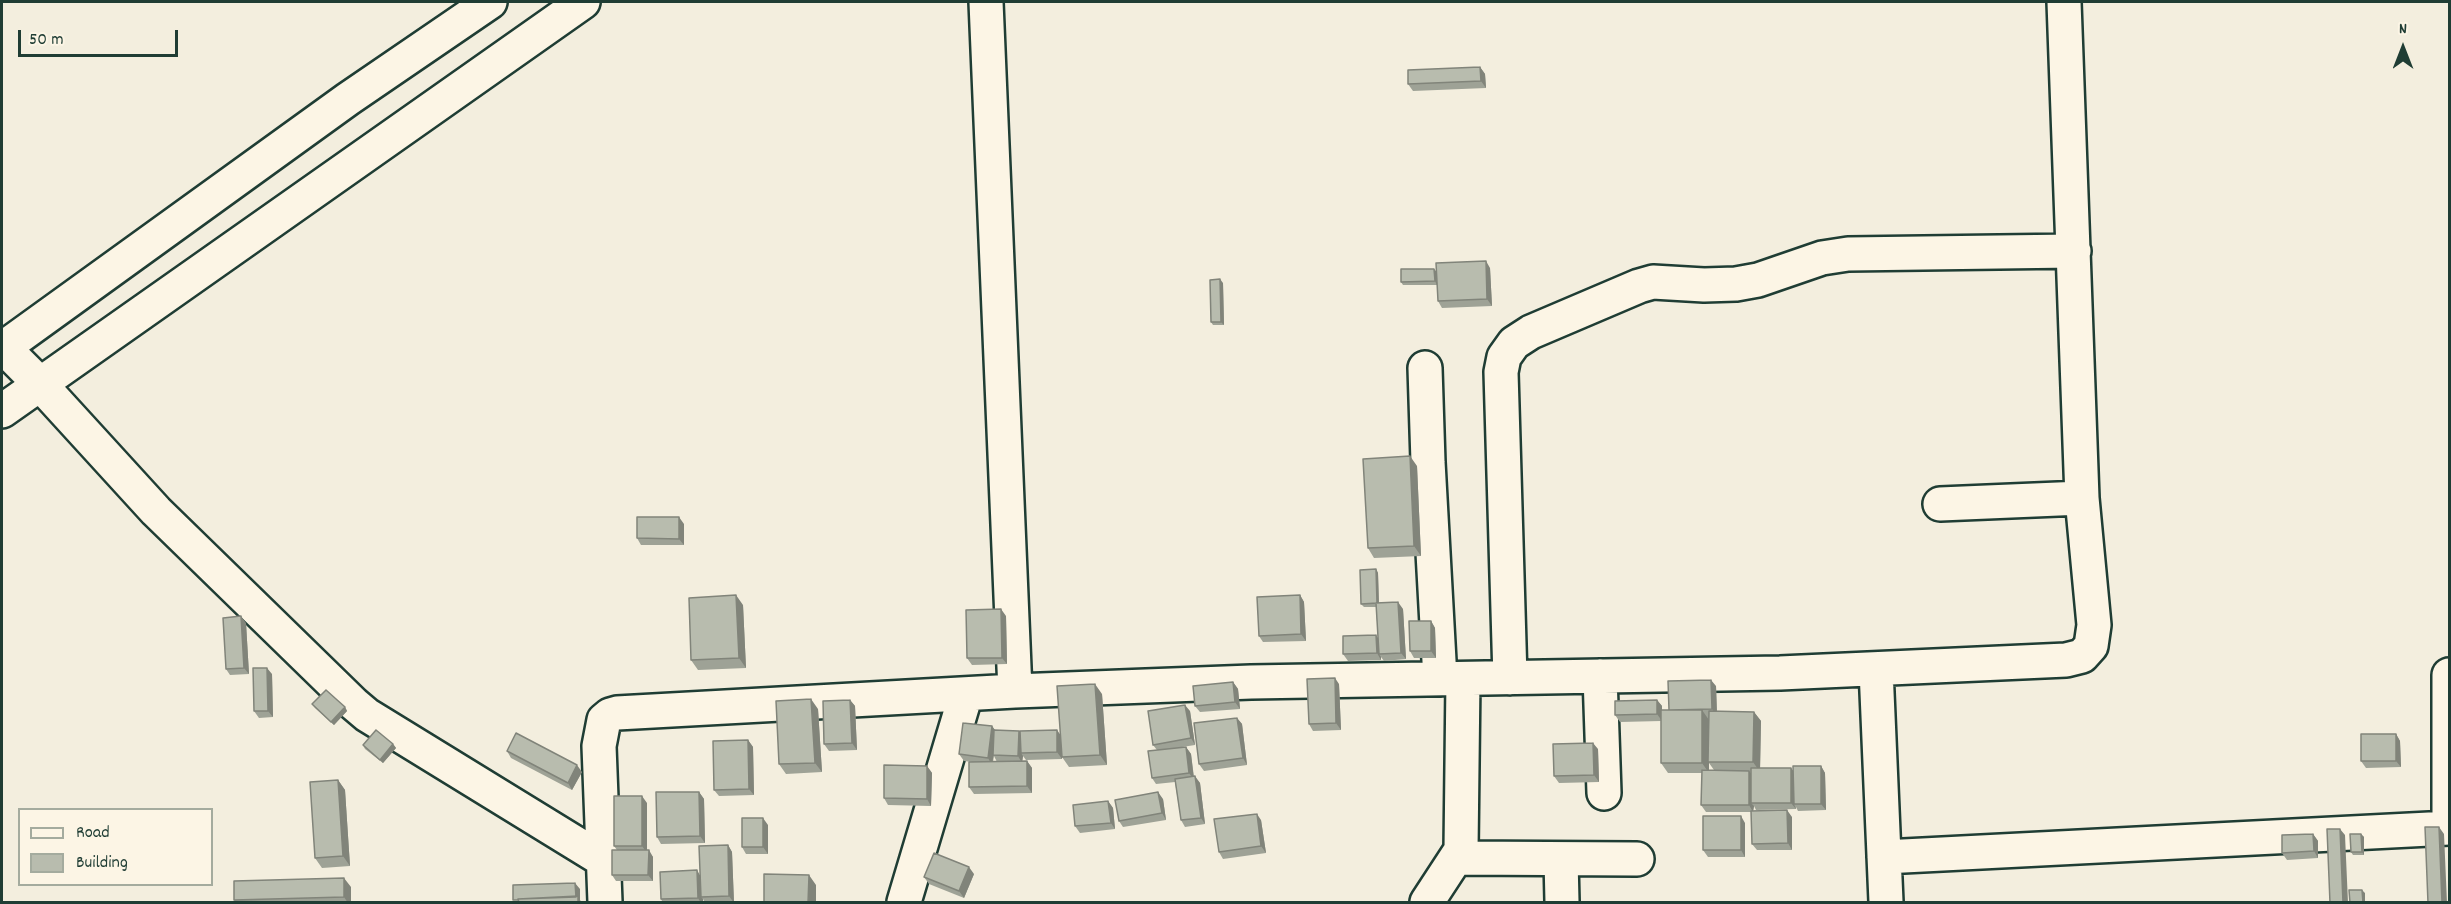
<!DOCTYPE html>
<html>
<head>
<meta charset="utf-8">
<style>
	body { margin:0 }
	#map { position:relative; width:2451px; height:904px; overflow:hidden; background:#f3eede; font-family:Dekko,sans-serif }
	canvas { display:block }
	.frame { position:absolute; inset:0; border:3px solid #1f3d34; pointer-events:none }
	.legend { position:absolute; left:18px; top:808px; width:195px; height:78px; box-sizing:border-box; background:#fcf5e5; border:2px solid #a4ab9e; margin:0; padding:8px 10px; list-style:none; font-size:18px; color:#1f3d34 }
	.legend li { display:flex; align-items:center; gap:12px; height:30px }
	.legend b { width:30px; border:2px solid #a4ab9e }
	.north { position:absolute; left:2373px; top:18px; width:60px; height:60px; -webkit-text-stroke:4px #fcf5e5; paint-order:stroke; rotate:0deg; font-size:16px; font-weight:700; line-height:24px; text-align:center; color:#1f3d34 }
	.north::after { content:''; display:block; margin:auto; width:21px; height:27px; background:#1f3d34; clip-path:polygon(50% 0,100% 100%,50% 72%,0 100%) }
	.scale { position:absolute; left:18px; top:30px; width:160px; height:27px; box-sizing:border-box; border:3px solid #1f3d34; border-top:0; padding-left:8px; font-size:18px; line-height:21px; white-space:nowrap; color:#1f3d34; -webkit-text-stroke:4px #fcf5e5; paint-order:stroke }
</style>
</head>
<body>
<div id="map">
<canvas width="2451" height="904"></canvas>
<div class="frame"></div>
<ul class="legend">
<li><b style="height:8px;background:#fcf5e5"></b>Road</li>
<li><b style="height:16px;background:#b8bcae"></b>Building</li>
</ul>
<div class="north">N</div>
<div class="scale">50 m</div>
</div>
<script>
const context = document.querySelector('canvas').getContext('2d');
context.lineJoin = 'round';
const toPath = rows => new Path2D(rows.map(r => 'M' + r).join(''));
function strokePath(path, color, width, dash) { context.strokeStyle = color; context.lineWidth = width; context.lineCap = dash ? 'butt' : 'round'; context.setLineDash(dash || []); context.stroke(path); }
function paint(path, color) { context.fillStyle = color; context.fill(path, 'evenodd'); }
const minor = toPath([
	[986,2,1015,691],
	[2,346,40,384,156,511,354,704,367,715,603,860],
	[2,349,348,99,490,2],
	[1425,368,1428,462,1440,679],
	[2,411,583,2],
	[1940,504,2082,498],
	[1876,669,1886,902],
	[1600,676,1604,793],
	[1510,678,1501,372,1504,357,1514,343,1531,332,1639,286,1653,282,1704,285,1736,284,1758,280,1822,258,1848,254,2074,251],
	[1884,857,2449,828,2449,675],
	[1457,858,1637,859],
	[1561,859,1562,902],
	[605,902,599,746,604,720,610,715,617,713,1015,691,1251,682,1780,673,2066,660,2082,656,2091,646,2094,625,2082,498,2064,2],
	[904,902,966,694],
	[1427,902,1461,850,1463,679]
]);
strokePath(minor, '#1f3d34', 38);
strokePath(minor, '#fcf5e5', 33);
paint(toPath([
	[1480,67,1485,74,1486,88,1413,91,1408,84],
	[1490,268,1492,306,1442,308,1438,301,1437,285,1403,285,1401,282,1434,269,1436,272],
	[1223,283,1224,325,1213,325,1211,322],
	[1417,466,1421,556,1374,558,1368,548],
	[684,524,684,545,641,545,637,538],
	[1376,569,1378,573,1379,603,1403,609,1406,659,1384,661,1381,657,1381,660,1348,661,1343,654,1378,638,1376,607,1364,607,1361,604],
	[1300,595,1304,602,1306,641,1263,642,1259,636],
	[743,605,746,668,698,670,691,660],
	[1006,616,1007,664,972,665,967,658],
	[1431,621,1435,628,1436,658,1414,658,1410,651],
	[246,623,249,674,230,675,226,669],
	[272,674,273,717,259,718,254,711],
	[1233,682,1238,689,1240,709,1200,712,1195,706],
	[1339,684,1341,730,1313,731,1309,724],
	[1716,686,1717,711,1754,712,1761,721,1760,768,1791,768,1793,771,1821,766,1825,773,1826,810,1798,811,1796,807,1796,809,1756,810,1754,806,1753,811,1792,817,1792,850,1757,850,1752,844,1751,812,1706,812,1701,805,1702,773,1668,773,1661,763,1661,721,1620,722,1615,715,1657,700,1662,706,1662,710,1669,710],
	[1709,763,1714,770,1709,770],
	[1102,694,1107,765,1069,767,1062,757,1062,755,1062,759,1026,760,1023,756,1022,762,1027,761,1032,768,1032,793,974,794,969,787,972,762,964,761,959,754,992,726,995,730,1020,733,1061,736],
	[994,756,997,762,993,762],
	[850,700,855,706,857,750,829,751,824,744],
	[312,704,345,707,347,711,334,725,315,708],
	[818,709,822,772,786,774,779,764],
	[1190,711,1195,745,1182,747,1186,747,1191,754,1194,777,1200,783,1205,824,1185,827,1181,820,1175,782,1156,784,1152,778,1157,750,1153,745],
	[1237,718,1242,724,1247,765,1204,771,1199,764],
	[2396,734,2400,741,2401,767,2366,768,2361,761],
	[748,740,753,747,754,795,719,796,714,790],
	[393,744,396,748,383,763,365,749,363,745],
	[1598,749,1599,782,1559,783,1554,776],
	[507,751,582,772,572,790,511,758],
	[927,766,932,773,931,806,888,805,884,798],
	[338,780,345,790,350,866,322,868,315,858],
	[699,792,704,799,705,843,661,844,657,837],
	[1163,799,1166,820,1123,827,1119,821],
	[1108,801,1113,808,1115,829,1080,833,1075,826],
	[647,803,647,850,653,857,653,881,616,881,612,875,617,850,614,846],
	[1261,820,1266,853,1223,859,1219,852],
	[1745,823,1745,857,1708,857,1703,850],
	[768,825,768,854,746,854,742,847],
	[2313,834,2318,841,2318,858,2287,860,2282,853],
	[2361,834,2364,837,2364,855,2353,855,2351,852],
	[728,845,732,852,734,903,705,903,703,899,703,903,663,903,661,899,700,875],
	[974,874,964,898,929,884,924,877],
	[351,887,351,903,236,903,234,900]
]), '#9ea296');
paint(toPath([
	[2,51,2,52,3,107,2,105],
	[1480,67,1485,74,1486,88,1481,81],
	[1486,261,1490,268,1492,306,1487,299],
	[1434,269,1437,272,1437,285,1435,281],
	[1220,279,1223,283,1224,325,1221,322],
	[1410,456,1417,466,1421,556,1414,546],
	[679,517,684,524,684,545,679,539],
	[1376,569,1378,573,1379,607,1377,603],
	[736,595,743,605,746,668,739,658],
	[1300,595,1304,602,1306,641,1301,634],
	[1398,602,1403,609,1406,659,1401,653],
	[1001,609,1006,616,1007,664,1002,658],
	[241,616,246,623,249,674,244,668],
	[1431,621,1435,628,1436,658,1431,651],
	[1376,635,1381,642,1379,654,1381,657,1381,660,1377,653],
	[267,668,272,674,273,717,268,711],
	[1335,678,1339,684,1341,730,1336,723],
	[1711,680,1716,686,1717,716,1712,709],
	[1233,682,1238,689,1240,709,1235,702],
	[1095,684,1102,694,1107,765,1100,755],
	[811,699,818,709,822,772,815,763],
	[850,700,855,706,857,750,852,743],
	[1657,700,1662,706,1662,721,1657,714],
	[1185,705,1190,711,1195,745,1191,738],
	[345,707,347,711,334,725,331,722],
	[1702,710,1709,720,1709,773,1702,763],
	[1754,712,1761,721,1760,772,1753,762],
	[1237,718,1242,724,1247,765,1243,758],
	[992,726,997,733,992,765,988,758],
	[1057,730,1062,737,1062,759,1057,752],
	[1019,731,1023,738,1021,753,1023,756,1022,763,1018,756],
	[2396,734,2400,741,2401,767,2396,761],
	[748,740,753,747,754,795,749,789],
	[1593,743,1598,749,1599,782,1594,775],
	[393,744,396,748,383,763,380,760],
	[1186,747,1191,754,1194,780,1189,773],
	[1027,761,1032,768,1032,793,1027,786],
	[577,765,582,772,572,790,568,783],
	[927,766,932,773,931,806,927,799],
	[1821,766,1825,773,1826,810,1821,804],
	[1791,768,1796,774,1794,804,1796,809,1791,803],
	[1749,771,1754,777,1751,803,1754,806,1753,812,1749,805],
	[1195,776,1200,783,1205,824,1201,818],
	[338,780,345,790,350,866,343,856],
	[699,792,704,799,705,843,700,836],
	[1158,792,1163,799,1166,820,1162,813],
	[642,796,647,803,647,853,642,846],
	[1108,801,1113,808,1115,829,1111,823],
	[1787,810,1792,817,1792,850,1788,843],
	[1257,814,1261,820,1266,853,1261,846],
	[1741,816,1745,823,1745,857,1741,850],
	[763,818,768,825,768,854,763,847],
	[2439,827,2444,834,2447,903,2442,903],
	[2340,829,2345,835,2348,903,2343,903],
	[2313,834,2318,841,2318,858,2314,851],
	[2361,834,2364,837,2364,855,2362,852],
	[728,845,732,852,734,903,729,896],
	[649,850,653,857,653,881,648,875],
	[969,867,974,874,964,898,959,891],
	[697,870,701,877,701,897,703,899,703,903,701,903,698,898],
	[809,875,816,885,816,903,808,903],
	[344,878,351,887,351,903,348,903,344,897],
	[575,883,580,889,580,900,582,903,578,903,576,898],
	[2362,890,2365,893,2365,903,2363,903]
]), '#81847a');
const building = toPath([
	[1480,67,1481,81,1408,84,1408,70,1480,67],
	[1486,261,1487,299,1438,301,1436,263,1486,261],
	[1401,269,1434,269,1435,281,1401,282,1401,269],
	[1220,279,1221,322,1211,322,1210,280,1220,279],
	[1410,456,1414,546,1368,548,1363,459,1410,456],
	[637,517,679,517,679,539,637,538,637,517],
	[1376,569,1377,603,1361,604,1360,570,1376,569],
	[736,595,739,658,691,660,689,598,736,595],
	[1300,595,1301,634,1259,636,1257,597,1300,595],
	[1398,602,1401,653,1379,654,1376,603,1398,602],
	[1001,609,1002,658,967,658,966,610,1001,609],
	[241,616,244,668,226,669,223,618,241,616],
	[1409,621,1431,621,1431,651,1410,651,1409,621],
	[1376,635,1377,653,1343,654,1343,636,1376,635],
	[253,668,267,668,268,711,254,711,253,668],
	[1335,678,1336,723,1309,724,1307,679,1335,678],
	[1711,680,1712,709,1669,710,1668,681,1711,680],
	[1233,682,1235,702,1195,706,1193,686,1233,682],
	[1095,684,1100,755,1062,757,1057,686,1095,684],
	[326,690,345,707,331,722,312,704,326,690],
	[811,699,815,763,779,764,776,701,811,699],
	[850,700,852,743,824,744,823,701,850,700],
	[1657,700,1657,714,1615,715,1615,701,1657,700],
	[1185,705,1191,738,1153,745,1148,711,1185,705],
	[1661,710,1702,710,1702,763,1661,763,1661,710],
	[1709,711,1754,712,1753,762,1708,762,1709,711],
	[1237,718,1243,758,1199,764,1194,723,1237,718],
	[963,723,992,726,988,758,959,754,963,723],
	[376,730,393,744,380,760,363,745,376,730],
	[994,730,1019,731,1018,756,993,755,994,730],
	[1057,730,1057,752,1021,753,1020,731,1057,730],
	[516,733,577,765,568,783,507,751,516,733],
	[2361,734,2396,734,2396,761,2361,761,2361,734],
	[748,740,749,789,714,790,713,741,748,740],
	[1593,743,1594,775,1554,776,1553,744,1593,743],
	[1186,747,1189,773,1152,778,1148,751,1186,747],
	[1027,761,1027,786,969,787,969,762,1027,761],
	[884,765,927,766,927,799,884,798,884,765],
	[1793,766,1821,766,1821,804,1794,804,1793,766],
	[1751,768,1791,768,1791,803,1751,803,1751,768],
	[1702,770,1749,771,1749,805,1701,805,1702,770],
	[1195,776,1201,818,1181,820,1175,779,1195,776],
	[338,780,343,856,315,858,310,782,338,780],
	[656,792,699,792,700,836,657,837,656,792],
	[1158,792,1162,813,1119,821,1115,800,1158,792],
	[614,796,642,796,642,846,614,846,614,796],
	[1108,801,1111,823,1075,826,1073,805,1108,801],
	[1787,810,1788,843,1752,844,1751,811,1787,810],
	[1257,814,1261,846,1219,852,1214,819,1257,814],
	[1703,816,1741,816,1741,850,1703,850,1703,816],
	[742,818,763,818,763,847,742,847,742,818],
	[2425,827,2439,827,2442,903,2428,903,2425,827],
	[2327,829,2340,829,2343,903,2330,903,2327,829],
	[2313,834,2314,851,2282,853,2282,835,2313,834],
	[2350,834,2361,834,2362,852,2351,852,2350,834],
	[728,845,729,896,701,897,699,846,728,845],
	[612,850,649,850,648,875,612,875,612,850],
	[934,853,969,867,959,891,924,877,934,853],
	[697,870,698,898,661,899,660,872,697,870],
	[764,874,809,875,808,903,764,903,764,874],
	[344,878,344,897,234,900,234,881,344,878],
	[575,883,576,897,518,899,518,900,513,900,513,885,575,883],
	[2349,890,2362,890,2363,903,2350,903,2349,890],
	[578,896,578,903,519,903,518,899,578,896]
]);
paint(building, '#b8bcae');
strokePath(building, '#81847a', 1.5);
</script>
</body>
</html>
